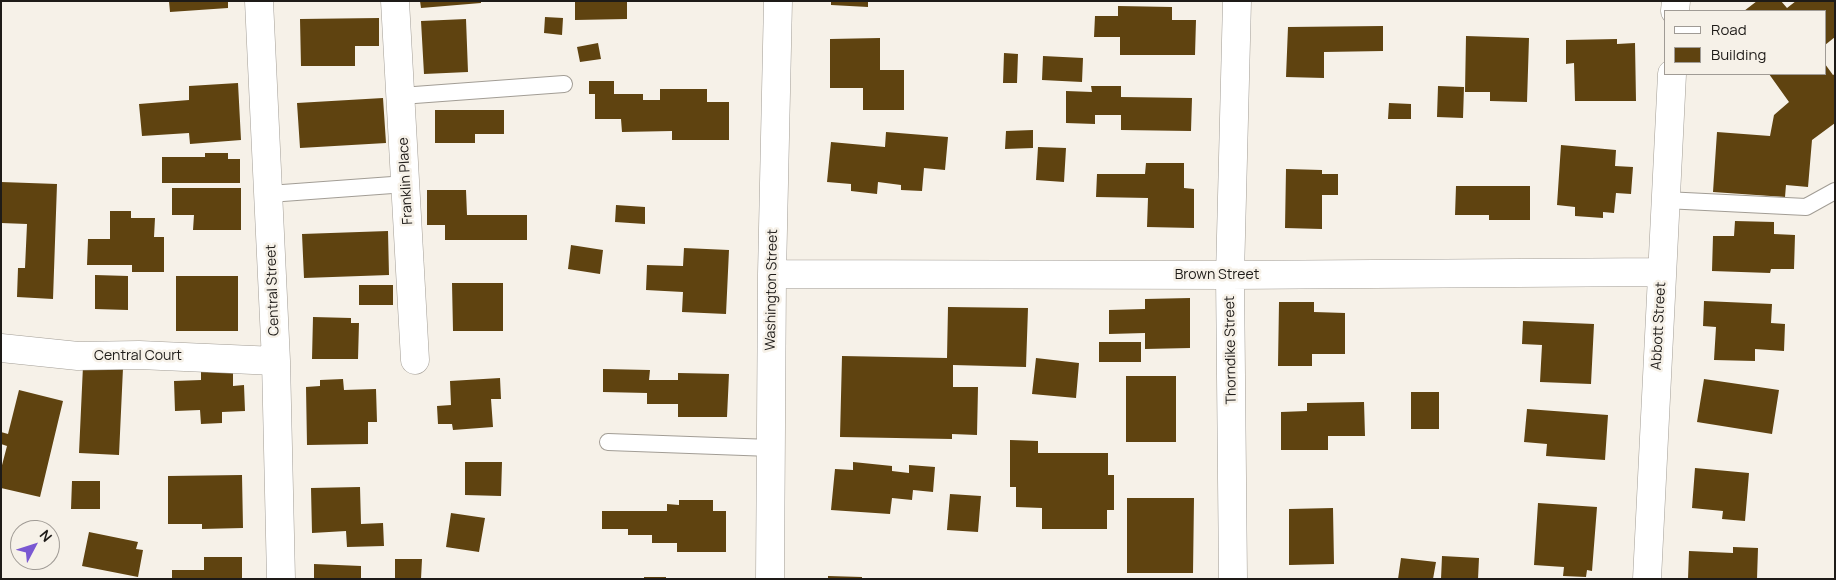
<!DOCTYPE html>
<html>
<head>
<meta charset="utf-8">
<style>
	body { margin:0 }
	#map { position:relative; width:1836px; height:580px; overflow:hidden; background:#f6f1e8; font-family:Manrope,sans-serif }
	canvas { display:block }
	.frame { position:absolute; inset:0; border:2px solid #1e1b18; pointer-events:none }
	.legend { position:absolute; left:1664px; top:10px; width:162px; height:65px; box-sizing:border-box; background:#f6f1e8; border:1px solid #a09b95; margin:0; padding:6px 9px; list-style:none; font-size:15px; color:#1e1b18 }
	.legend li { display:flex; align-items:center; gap:10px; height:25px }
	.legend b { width:25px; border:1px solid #a09b95 }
	.north { position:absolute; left:10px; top:520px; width:50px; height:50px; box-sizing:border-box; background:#f6f1e8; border:1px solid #a09b95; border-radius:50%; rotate:50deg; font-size:14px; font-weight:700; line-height:20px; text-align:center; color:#1e1b18 }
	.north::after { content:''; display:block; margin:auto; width:18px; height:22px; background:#7a58d2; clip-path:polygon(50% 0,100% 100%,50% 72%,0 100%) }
</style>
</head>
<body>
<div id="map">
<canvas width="1836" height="580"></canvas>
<div class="frame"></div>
<ul class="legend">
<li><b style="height:6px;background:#fff"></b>Road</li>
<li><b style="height:14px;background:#5f4310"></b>Building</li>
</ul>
<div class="north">N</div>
</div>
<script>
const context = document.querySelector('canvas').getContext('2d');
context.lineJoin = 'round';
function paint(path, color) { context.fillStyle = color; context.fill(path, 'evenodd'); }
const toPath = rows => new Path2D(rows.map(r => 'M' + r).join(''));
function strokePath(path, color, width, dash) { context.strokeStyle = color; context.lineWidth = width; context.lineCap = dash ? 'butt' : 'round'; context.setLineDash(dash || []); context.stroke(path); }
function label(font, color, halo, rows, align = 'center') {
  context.font = font + ' Manrope,sans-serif'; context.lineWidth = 5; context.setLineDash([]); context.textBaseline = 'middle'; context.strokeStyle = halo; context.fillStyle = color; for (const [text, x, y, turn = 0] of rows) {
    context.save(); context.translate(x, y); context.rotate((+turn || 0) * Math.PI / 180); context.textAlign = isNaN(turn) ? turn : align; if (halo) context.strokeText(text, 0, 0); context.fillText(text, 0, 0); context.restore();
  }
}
paint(toPath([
	[169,1,228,1,228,8,170,12],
	[420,1,481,1,481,3,421,8],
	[575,1,627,1,627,19,575,20],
	[831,1,868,1,868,7,831,5],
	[1757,1,1781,1,1787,8,1796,1,1835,1,1835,37,1825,45,1825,11,1744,11],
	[1118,6,1172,7,1172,20,1196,20,1195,55,1120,55,1120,37,1094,37,1095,16,1118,16],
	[545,17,563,18,562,35,544,33],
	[379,18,379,46,355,46,355,66,301,66,300,19],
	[466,19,468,72,424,74,421,21],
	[1383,26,1383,51,1324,52,1324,78,1286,77,1288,27],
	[1466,36,1529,38,1527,102,1490,101,1490,92,1465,92],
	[880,38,880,70,904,70,904,110,863,110,863,88,830,88,830,39],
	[1617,39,1617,44,1635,43,1636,101,1575,101,1574,63,1566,64,1566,40],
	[598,43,601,59,580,62,577,47],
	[1004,53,1018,54,1017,83,1003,83],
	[1043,56,1083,58,1082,82,1042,80],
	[1825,64,1833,75,1835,74,1835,123,1812,140,1808,187,1786,185,1785,197,1713,192,1717,132,1770,136,1774,115,1789,102,1769,74,1825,74],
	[589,81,614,81,614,94,643,94,643,100,660,100,660,89,707,89,707,102,729,102,729,140,672,140,672,131,622,132,621,119,595,119,595,94,589,94],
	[238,83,241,140,190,144,189,133,142,136,139,104,189,100,189,86],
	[1091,86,1121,86,1121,97,1192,98,1191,131,1121,130,1121,115,1095,115,1095,124,1066,123,1066,91,1092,92],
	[1438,86,1464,87,1463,118,1437,117],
	[383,98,386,143,300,148,297,103],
	[1389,103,1411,104,1411,119,1388,119],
	[435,110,504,110,504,134,475,134,475,143,435,143],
	[1033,130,1033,148,1005,149,1006,131],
	[886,132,948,137,945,170,924,168,922,191,901,190,901,185,878,182,877,194,851,191,851,184,827,182,831,142,885,147],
	[1561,145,1616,150,1615,166,1633,167,1631,194,1616,193,1614,213,1603,212,1603,218,1575,216,1575,207,1557,205],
	[1038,147,1066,148,1064,182,1036,180],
	[205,153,228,153,228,159,240,159,240,183,162,183,162,157,205,157],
	[1146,163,1184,163,1184,188,1194,189,1194,228,1147,227,1148,198,1096,197,1097,174,1145,174],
	[1286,169,1322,170,1322,174,1338,174,1338,195,1322,195,1322,229,1285,228],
	[1,182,57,184,53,299,17,297,18,268,25,268,27,224,1,223],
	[1456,186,1530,186,1530,220,1489,220,1489,215,1455,215],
	[172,188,241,188,241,230,193,230,194,215,172,215],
	[427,190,466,190,467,215,527,215,527,240,445,240,445,225,427,225],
	[616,205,645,207,645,224,615,222],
	[110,211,131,211,131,218,155,218,154,237,164,237,164,272,132,272,132,265,87,265,88,239,110,239],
	[1735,221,1774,222,1774,234,1795,235,1794,269,1771,269,1770,273,1712,271,1713,236,1734,236],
	[388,231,389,275,304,278,302,234],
	[571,245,603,250,600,274,568,269],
	[684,248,729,250,726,314,682,312,683,292,646,290,647,265,683,266],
	[95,275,128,276,128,310,95,309],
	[176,276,238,276,238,331,176,331],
	[452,283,503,283,503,331,453,331],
	[359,285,393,285,393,305,359,305],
	[1190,298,1190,348,1145,349,1145,333,1109,334,1109,310,1145,309,1145,299],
	[1704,301,1772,304,1771,323,1785,324,1784,351,1755,349,1755,361,1714,360,1716,327,1703,326],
	[1279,302,1314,302,1314,312,1345,313,1345,354,1312,354,1312,366,1278,366],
	[948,307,1028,308,1026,367,953,365,953,387,978,387,977,435,952,434,952,439,840,437,842,356,947,358],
	[313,317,351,318,351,323,359,323,358,359,312,359],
	[1523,321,1594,324,1591,384,1540,382,1542,345,1522,344],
	[1099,342,1141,342,1141,362,1099,362],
	[1036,358,1079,363,1076,398,1032,394],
	[83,366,123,368,119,455,79,453],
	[603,369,650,370,649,380,678,380,678,373,729,374,727,417,678,417,678,404,647,404,647,393,603,392],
	[233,371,233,386,244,385,245,411,222,412,222,423,201,424,200,410,175,411,174,381,201,380,201,372],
	[1126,376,1176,376,1176,442,1126,442],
	[500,378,501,399,491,399,493,427,453,430,452,424,438,424,437,406,451,405,450,381],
	[343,379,344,390,376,389,377,422,368,422,368,444,307,445,306,387,320,386,320,380],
	[1704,379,1779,390,1772,434,1697,422],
	[19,390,63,401,40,497,1,488,1,469,7,446,1,444,1,432,8,434],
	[1411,392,1439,392,1439,429,1411,429],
	[1364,402,1365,436,1328,436,1328,450,1281,450,1281,412,1307,411,1307,403],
	[1527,409,1608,415,1605,460,1546,456,1547,444,1524,442],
	[1010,440,1038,441,1038,453,1108,453,1108,475,1114,475,1114,510,1107,510,1107,529,1042,529,1042,508,1016,507,1016,487,1010,487],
	[465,462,502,462,501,496,465,495],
	[853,462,892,466,892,471,909,473,909,465,935,467,933,492,913,490,912,500,892,498,890,514,831,510,835,469,853,470],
	[1695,468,1749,473,1745,521,1722,519,1723,511,1692,508],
	[242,475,243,528,202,529,202,524,168,524,168,476],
	[72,481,100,481,100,509,71,509],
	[360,487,361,524,383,523,384,546,347,547,346,531,312,533,311,488],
	[950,494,981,496,978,532,947,530],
	[1127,498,1194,498,1193,573,1127,573],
	[679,500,713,500,713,511,726,511,726,552,677,552,677,543,652,543,652,535,628,535,628,529,602,529,602,511,667,511,667,504,679,505],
	[1538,503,1597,507,1592,571,1587,570,1586,577,1563,576,1564,567,1534,565],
	[1333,508,1334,564,1289,565,1289,509],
	[451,513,485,518,479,552,446,547],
	[89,532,138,542,136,549,143,550,138,577,82,566],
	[1733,547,1758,548,1757,579,1688,579,1689,551,1733,553],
	[1442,556,1479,558,1478,579,1441,579],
	[204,557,242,557,242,579,172,579,172,570,204,570],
	[1401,558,1436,562,1433,579,1398,579],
	[395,559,422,559,421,579,395,579],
	[314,564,361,566,361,579,314,579],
	[828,576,862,577,862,579,828,579],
	[644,577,666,577,666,579,644,579]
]), '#5f4310');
const service = toPath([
	[401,96,564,84],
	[269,194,406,184],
	[1665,200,1806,207,1835,191],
	[608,442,771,448]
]);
const minor = toPath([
	[259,1,276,361,281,579],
	[395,1,415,360],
	[1675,11,1676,1],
	[772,274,1230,275,1661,272],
	[1,348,78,356,139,355,276,361],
	[770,579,772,274,778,1],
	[1233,579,1230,275,1237,1],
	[1647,579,1672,74]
]);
strokePath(service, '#a29d95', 18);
strokePath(minor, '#a29d95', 29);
strokePath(service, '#fff', 16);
strokePath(minor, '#fff', 28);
label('14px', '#1e1b18', '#f6f1e8', [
	["Franklin Place",406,181,-93],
	["Brown Street",1217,275],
	["Central Street",273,290,-92],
	["Washington Street",772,290,-89],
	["Abbott Street",1659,326,-87],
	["Thorndike Street",1231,350,-91],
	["Central Court",138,356]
]);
</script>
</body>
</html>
